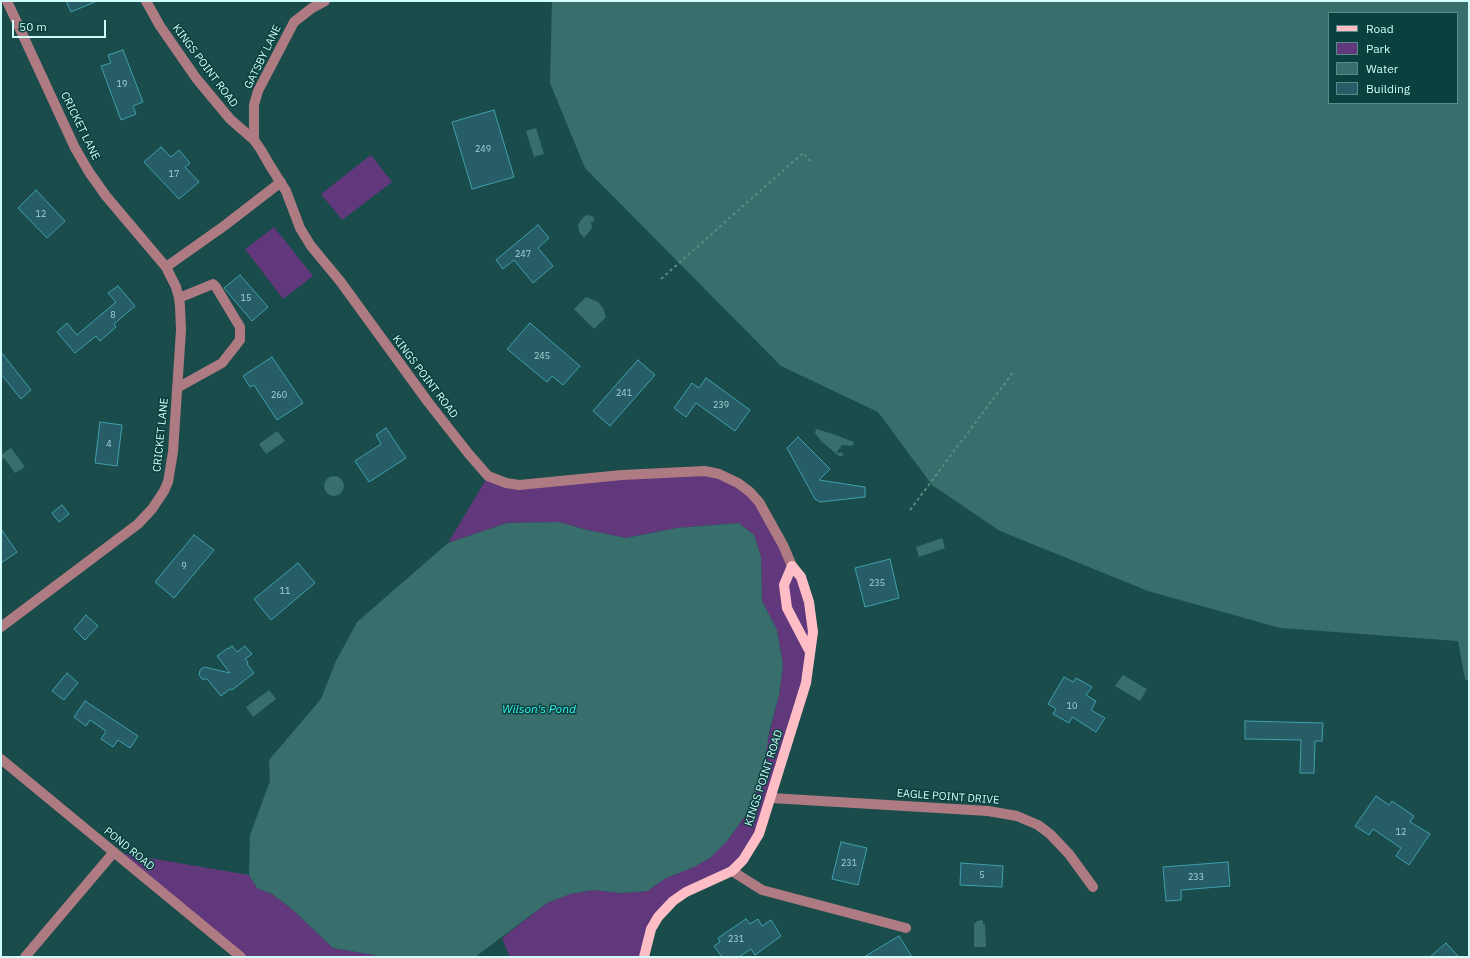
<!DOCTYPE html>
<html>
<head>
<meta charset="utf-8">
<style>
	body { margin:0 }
	#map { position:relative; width:1470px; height:958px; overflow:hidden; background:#194c4a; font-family:"IBM Plex Sans",sans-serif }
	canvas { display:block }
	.frame { position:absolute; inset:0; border:2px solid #d0fcf9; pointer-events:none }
	.legend { position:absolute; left:1328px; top:12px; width:130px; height:92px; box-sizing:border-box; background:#0a413f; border:1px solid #598c89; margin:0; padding:5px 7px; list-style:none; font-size:12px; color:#d0fcf9 }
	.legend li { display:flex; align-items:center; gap:8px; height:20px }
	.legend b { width:20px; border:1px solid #598c89 }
	.scale { position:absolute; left:12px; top:20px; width:94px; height:18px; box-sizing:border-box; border:2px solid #d0fcf9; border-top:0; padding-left:5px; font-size:12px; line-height:14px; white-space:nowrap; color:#d0fcf9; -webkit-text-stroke:3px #0a413f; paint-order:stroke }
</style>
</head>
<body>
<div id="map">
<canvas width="1470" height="958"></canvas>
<div class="frame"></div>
<ul class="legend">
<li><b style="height:5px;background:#ffbec6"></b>Road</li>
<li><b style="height:11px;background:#61387c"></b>Park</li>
<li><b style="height:11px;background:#386f6c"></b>Water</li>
<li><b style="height:11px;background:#265d67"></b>Building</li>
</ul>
<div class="scale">50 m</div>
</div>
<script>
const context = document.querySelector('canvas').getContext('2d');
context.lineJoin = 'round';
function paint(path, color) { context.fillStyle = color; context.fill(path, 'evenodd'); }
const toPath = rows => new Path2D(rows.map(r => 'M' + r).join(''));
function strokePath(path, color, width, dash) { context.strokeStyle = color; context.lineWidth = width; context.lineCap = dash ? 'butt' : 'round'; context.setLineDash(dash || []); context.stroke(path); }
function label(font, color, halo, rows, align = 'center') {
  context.font = font + ' "IBM Plex Sans",sans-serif'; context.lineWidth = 3; context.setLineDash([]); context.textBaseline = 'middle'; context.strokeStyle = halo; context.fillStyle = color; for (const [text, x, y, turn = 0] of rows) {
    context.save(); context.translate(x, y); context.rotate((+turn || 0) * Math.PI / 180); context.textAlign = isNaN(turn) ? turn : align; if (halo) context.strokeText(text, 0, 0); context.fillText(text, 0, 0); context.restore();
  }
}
paint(toPath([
	[371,155,392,182,342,220,321,194],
	[274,227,313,276,283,299,245,249],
	[705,471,750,492,809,602,810,652,771,798,743,860,686,892,658,917,644,957,510,957,502,938,547,903,570,894,594,890,622,893,647,891,666,878,694,867,710,858,727,841,750,809,779,695,783,666,777,630,762,601,761,557,754,535,739,523,677,528,626,538,587,530,559,522,507,523,448,543,488,476,506,483],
	[114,852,249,875,257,888,272,894,292,909,333,948,374,955,378,957,241,957]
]), '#61387c');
paint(toPath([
	[552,1,1469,1,1469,681,1465,679,1458,641,1280,628,1148,591,1000,531,932,485,878,412,781,366,585,168,550,83],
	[1329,13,1457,13,1457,103,1329,103],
	[536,128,544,154,534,157,526,131],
	[586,215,592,216,594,218,594,221,591,222,592,228,584,238,579,232,578,225,581,220],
	[586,297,598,302,603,308,606,317,594,329,574,309],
	[816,429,830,433,854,442,852,446,842,445,837,452,838,453,842,452,843,456,839,456,821,441,815,433],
	[277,431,285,441,266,454,259,444],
	[11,448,25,467,15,473,4,458,1,460,1,455],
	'324 486a10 10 0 1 1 20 0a10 10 0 1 1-20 0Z',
	[559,522,587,530,626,538,677,528,739,523,754,535,761,557,762,601,777,630,783,666,779,695,769,732,764,768,750,809,727,841,710,858,694,867,666,878,647,891,622,893,594,890,570,894,547,903,475,957,378,957,374,955,333,948,292,909,272,894,257,888,249,875,250,835,270,781,269,760,321,699,336,661,357,622,448,543,507,523],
	[942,538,945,548,919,557,916,547],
	[1123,675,1147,689,1140,701,1115,686],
	[269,690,276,699,253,717,246,707],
	[981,920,983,921,983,924,985,924,986,947,974,947,974,923,976,923,977,921]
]), '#386f6c');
const building = toPath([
	[66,1,97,1,71,12,66,1],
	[123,50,143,102,133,106,136,114,121,120,101,66,111,63,108,55,123,50],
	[494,110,514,177,472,189,452,122,494,110],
	[161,147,171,157,179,150,190,163,185,167,199,182,179,199,144,162,161,147],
	[36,190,65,221,47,238,18,208,36,190],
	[538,225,549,238,538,248,553,266,533,283,514,260,503,269,496,260,538,225],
	[240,275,268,307,252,321,224,288,240,275],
	[118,286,135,306,114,324,116,327,100,341,96,336,75,353,57,332,67,323,77,335,116,302,108,293,118,286],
	[530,323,580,366,563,385,552,376,547,382,507,349,530,323],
	[1,352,31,390,21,399,1,374,1,352],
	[272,357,303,403,277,420,254,385,250,387,243,376,272,357],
	[638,360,655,375,610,426,593,411,638,360],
	[706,378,750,410,735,431,696,403,686,417,674,408,692,383,699,388,706,378],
	[100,422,122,425,117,466,95,463,100,422],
	[386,428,406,458,369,482,355,461,381,444,376,435,386,428],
	[798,437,830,469,819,480,865,487,865,497,820,502,815,499,787,448,798,437],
	[62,505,69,514,59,522,52,513,62,505],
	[1,529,17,552,1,563,1,529],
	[194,535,214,550,174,598,155,582,194,535],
	[890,559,899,598,865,607,855,568,890,559],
	[298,563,315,583,271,620,254,599,298,563],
	[86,615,98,626,85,640,74,629,86,615],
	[232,646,237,652,245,646,252,654,245,659,248,662,247,664,254,673,232,690,230,689,221,696,207,679,202,679,199,675,200,670,204,667,230,673,217,656,228,648,228,649,232,646],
	[67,673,78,683,64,700,52,691,67,673],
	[1064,677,1073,682,1076,678,1092,687,1086,695,1096,701,1091,710,1105,718,1096,732,1072,717,1069,723,1053,714,1056,709,1048,704,1064,677],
	[85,701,138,736,130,748,118,740,113,747,101,739,106,731,90,720,86,726,74,717,85,701],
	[1245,721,1323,723,1322,741,1315,741,1314,773,1300,773,1301,740,1245,739,1245,721],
	[1376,796,1389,805,1392,801,1414,816,1410,822,1430,834,1409,865,1396,856,1401,848,1373,829,1369,835,1355,826,1376,796],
	[841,842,867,848,858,885,832,879,841,842],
	[1228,862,1230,886,1181,890,1181,900,1166,901,1163,867,1228,862],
	[961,863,1003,866,1002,887,960,885,961,863],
	[746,919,750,924,758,919,762,926,771,920,781,936,755,955,751,949,739,957,722,957,714,946,720,942,718,938,746,919],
	[899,936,912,957,864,957,899,936],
	[1446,943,1459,957,1430,957,1446,943]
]);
paint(building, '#265d67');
strokePath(building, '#409fae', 1);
strokePath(toPath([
	[661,279,803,153,811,162],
	[910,510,1014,371]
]), '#5a8a88', 2, [3, 3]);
strokePath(toPath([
	[146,1,160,26,196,78,230,119,254,140,261,150,269,164,286,191,300,228,311,246,340,281,428,402,468,453,488,476,506,483,519,485,622,475,705,471,719,474,738,483,750,492,759,502,783,545,792,566],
	[254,140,254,105,258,91,294,22,312,8,325,1],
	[166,267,224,226,281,182],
	[177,388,222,363,240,340,240,327,216,287,213,284,179,298],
	[1,627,138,524,152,509,164,491,168,482,173,452,181,330,180,306,179,298,176,287,166,267,106,196,89,172,75,148,7,1],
	[1,759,241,957],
	[771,798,988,811,1017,816,1038,825,1050,834,1069,854,1093,887],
	[732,871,762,890,906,928],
	[25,957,114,852]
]), '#af7b82', 10);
strokePath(toPath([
	[644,957,651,929,658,917,673,901,686,892,732,871,743,860,759,834,806,683,813,632,809,602,801,577,792,566,784,585,787,608,810,652]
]), '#ffbec6', 10);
label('9px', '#a6d4d4', null, [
	["19",122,84],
	["249",483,149],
	["17",174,174],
	["12",41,214],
	["247",523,254],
	["15",246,298],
	["8",113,315],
	["245",542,356],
	["241",624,393],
	["260",279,395],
	["239",721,405],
	["4",109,444],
	["9",184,566],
	["235",877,583],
	["11",285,591],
	["10",1072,706],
	["12",1401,832],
	["231",849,863],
	["5",982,875],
	["233",1196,877],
	["231",736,939]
]);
label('11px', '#d0fcf9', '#0a413f', [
	["GATSBY LANE",263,57,-64],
	["KINGS POINT ROAD",205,66,53],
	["CRICKET LANE",80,126,64],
	["KINGS POINT ROAD",425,377,53],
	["CRICKET LANE",161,435,-84],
	["KINGS POINT ROAD",764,778,-72],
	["EAGLE POINT DRIVE",948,797,4],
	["POND ROAD",129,849,39]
]);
label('italic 12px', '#37f4ec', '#0a413f', [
	["Wilson's Pond",539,710]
]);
</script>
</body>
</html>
